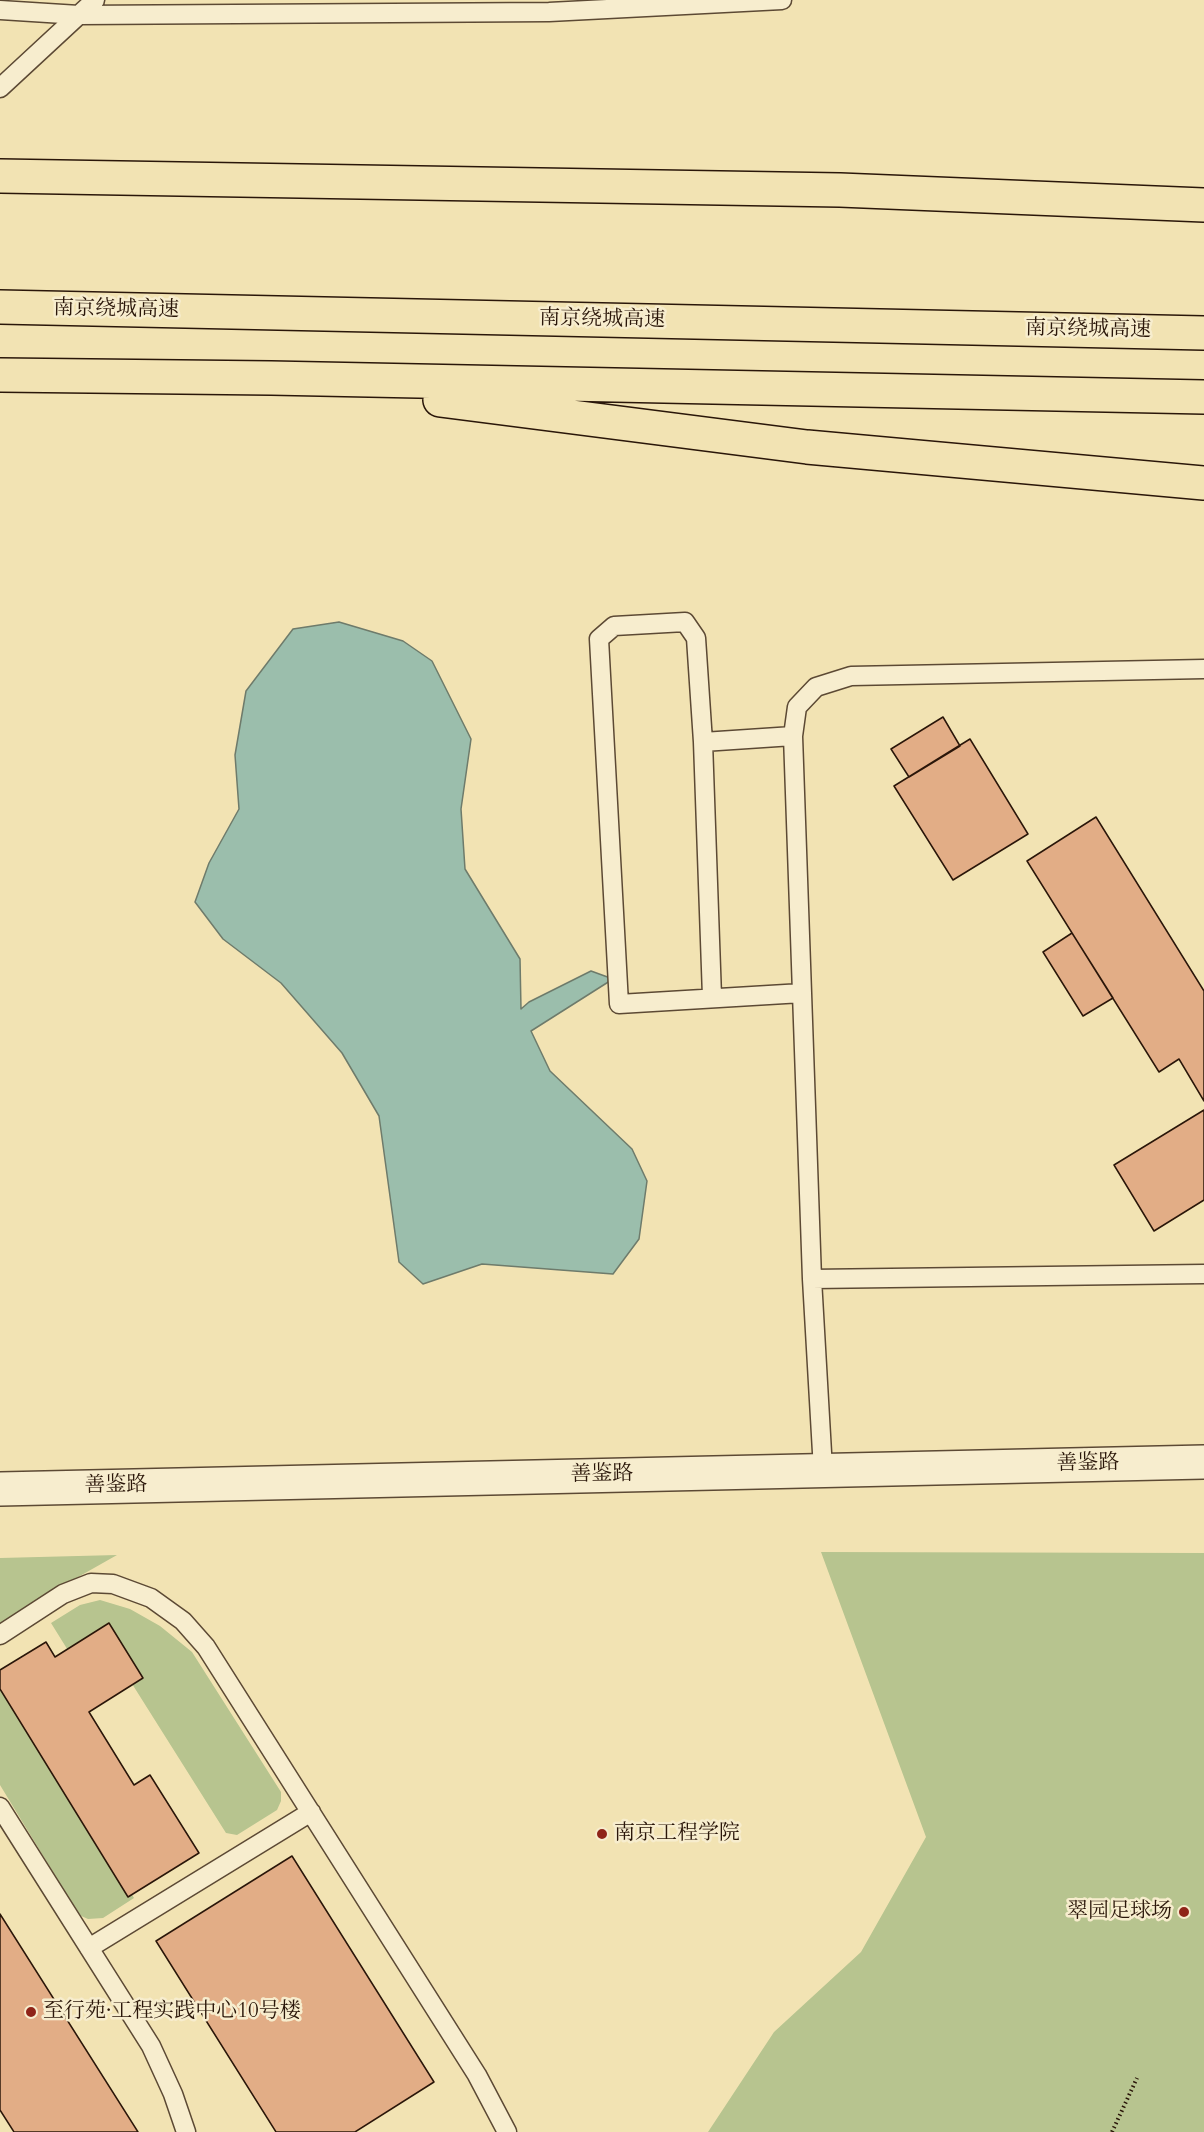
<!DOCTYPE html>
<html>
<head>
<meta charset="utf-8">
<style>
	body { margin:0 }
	canvas { display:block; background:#f2e3b3 }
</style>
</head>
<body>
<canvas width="1204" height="2132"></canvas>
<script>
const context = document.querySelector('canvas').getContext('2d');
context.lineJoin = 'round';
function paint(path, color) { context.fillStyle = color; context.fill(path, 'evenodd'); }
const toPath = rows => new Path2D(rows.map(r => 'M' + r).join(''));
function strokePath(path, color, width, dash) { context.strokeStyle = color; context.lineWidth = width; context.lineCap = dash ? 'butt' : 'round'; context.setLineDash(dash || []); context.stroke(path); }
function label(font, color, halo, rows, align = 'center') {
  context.font = font + ' Cardo,"Noto Serif SC",serif'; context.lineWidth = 5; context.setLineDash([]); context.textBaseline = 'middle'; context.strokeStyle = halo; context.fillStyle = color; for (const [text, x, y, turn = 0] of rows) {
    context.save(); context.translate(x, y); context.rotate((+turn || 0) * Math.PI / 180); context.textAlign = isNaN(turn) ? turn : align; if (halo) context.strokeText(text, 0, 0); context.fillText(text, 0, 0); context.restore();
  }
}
paint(toPath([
	[821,1552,1204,1553,1204,2132,708,2132,774,2032,861,1952,926,1837],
	[117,1555,41,1598,0,1625,0,1558],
	[100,1600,130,1609,160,1626,192,1652,281,1792,281,1801,277,1810,237,1835,226,1833,100,1633,69,1652,51,1623,80,1605],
	[0,1681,134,1898,103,1918,88,1919,79,1915,0,1785]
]), '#b7c48f');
const water = toPath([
	[339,622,403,641,432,661,471,739,461,809,465,869,520,959,521,1009,529,1002,591,971,613,979,531,1031,550,1071,632,1149,647,1181,639,1239,613,1274,482,1264,423,1284,399,1262,379,1116,342,1053,281,983,223,939,195,902,209,863,239,809,235,755,246,691,293,629,339,622]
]);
paint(water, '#9bbeac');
strokePath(water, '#6e7b6b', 1.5);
const building = toPath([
	[943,717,960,746,909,777,891,749,943,717],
	[970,739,1028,834,953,880,894,786,970,739],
	[1096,817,1204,991,1204,1101,1179,1059,1159,1072,1027,861,1096,817],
	[1072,933,1113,998,1083,1016,1043,952,1072,933],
	[1204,1110,1204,1200,1154,1231,1114,1165,1204,1110],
	[109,1623,143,1678,89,1712,134,1785,150,1775,199,1853,128,1897,0,1689,0,1670,46,1642,55,1657,109,1623],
	[292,1856,434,2082,355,2132,276,2132,156,1941,292,1856],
	[0,1914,138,2132,14,2132,0,2110,0,1914]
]);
paint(building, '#e2ad86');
strokePath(building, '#2a1609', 1.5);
const service = toPath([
	[0,10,79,15,549,12,782,0],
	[0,88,95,0],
	[703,742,793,736],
	[712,997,703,742,696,638,685,622,614,626,599,639,619,1004,802,993],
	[812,1279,1204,1274],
	[823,1470,812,1279,802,993,793,736,797,707,816,687,851,676,1204,669],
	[0,1635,63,1594,91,1583,113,1584,151,1598,183,1621,206,1647,477,2075,507,2132],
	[0,1807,151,2046,173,2094,186,2132],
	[89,1948,311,1812]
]);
const tertiary = toPath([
	[0,1489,1204,1462]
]);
const motorway = toPath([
	[0,176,840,190,1204,205],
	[0,307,1204,333],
	[0,375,271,378,1204,397],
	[440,400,807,447,1204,483]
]);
strokePath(service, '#5c4934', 21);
strokePath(tertiary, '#5c4934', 36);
strokePath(motorway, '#2a1609', 36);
strokePath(toPath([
	[1112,2132,1137,2078]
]), '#2a1609', 4, [1.5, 3]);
strokePath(service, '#f7edce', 18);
strokePath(tertiary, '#f7edce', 33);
strokePath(motorway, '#f2e3b3', 33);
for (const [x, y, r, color] of [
	[602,1834,6,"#8f2418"],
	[1184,1912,6,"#8f2418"],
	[31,2012,6,"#8f2418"]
]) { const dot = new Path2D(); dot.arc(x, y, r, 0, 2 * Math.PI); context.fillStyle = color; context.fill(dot); strokePath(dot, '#f7edce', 2); }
label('21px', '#2a1609', '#f7edce', [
	["南京绕城高速",116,310,1],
	["南京绕城高速",602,320,1],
	["南京绕城高速",1088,330,1],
	["善鉴路",1088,1464,-1],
	["善鉴路",602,1475,-1],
	["善鉴路",116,1486,-1]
]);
label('21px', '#2a1609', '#f7edce', [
	["南京工程学院",614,1834],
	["翠园足球场",1172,1912,"right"],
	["至行苑·工程实践中心10号楼",43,2012]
], 'left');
</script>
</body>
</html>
